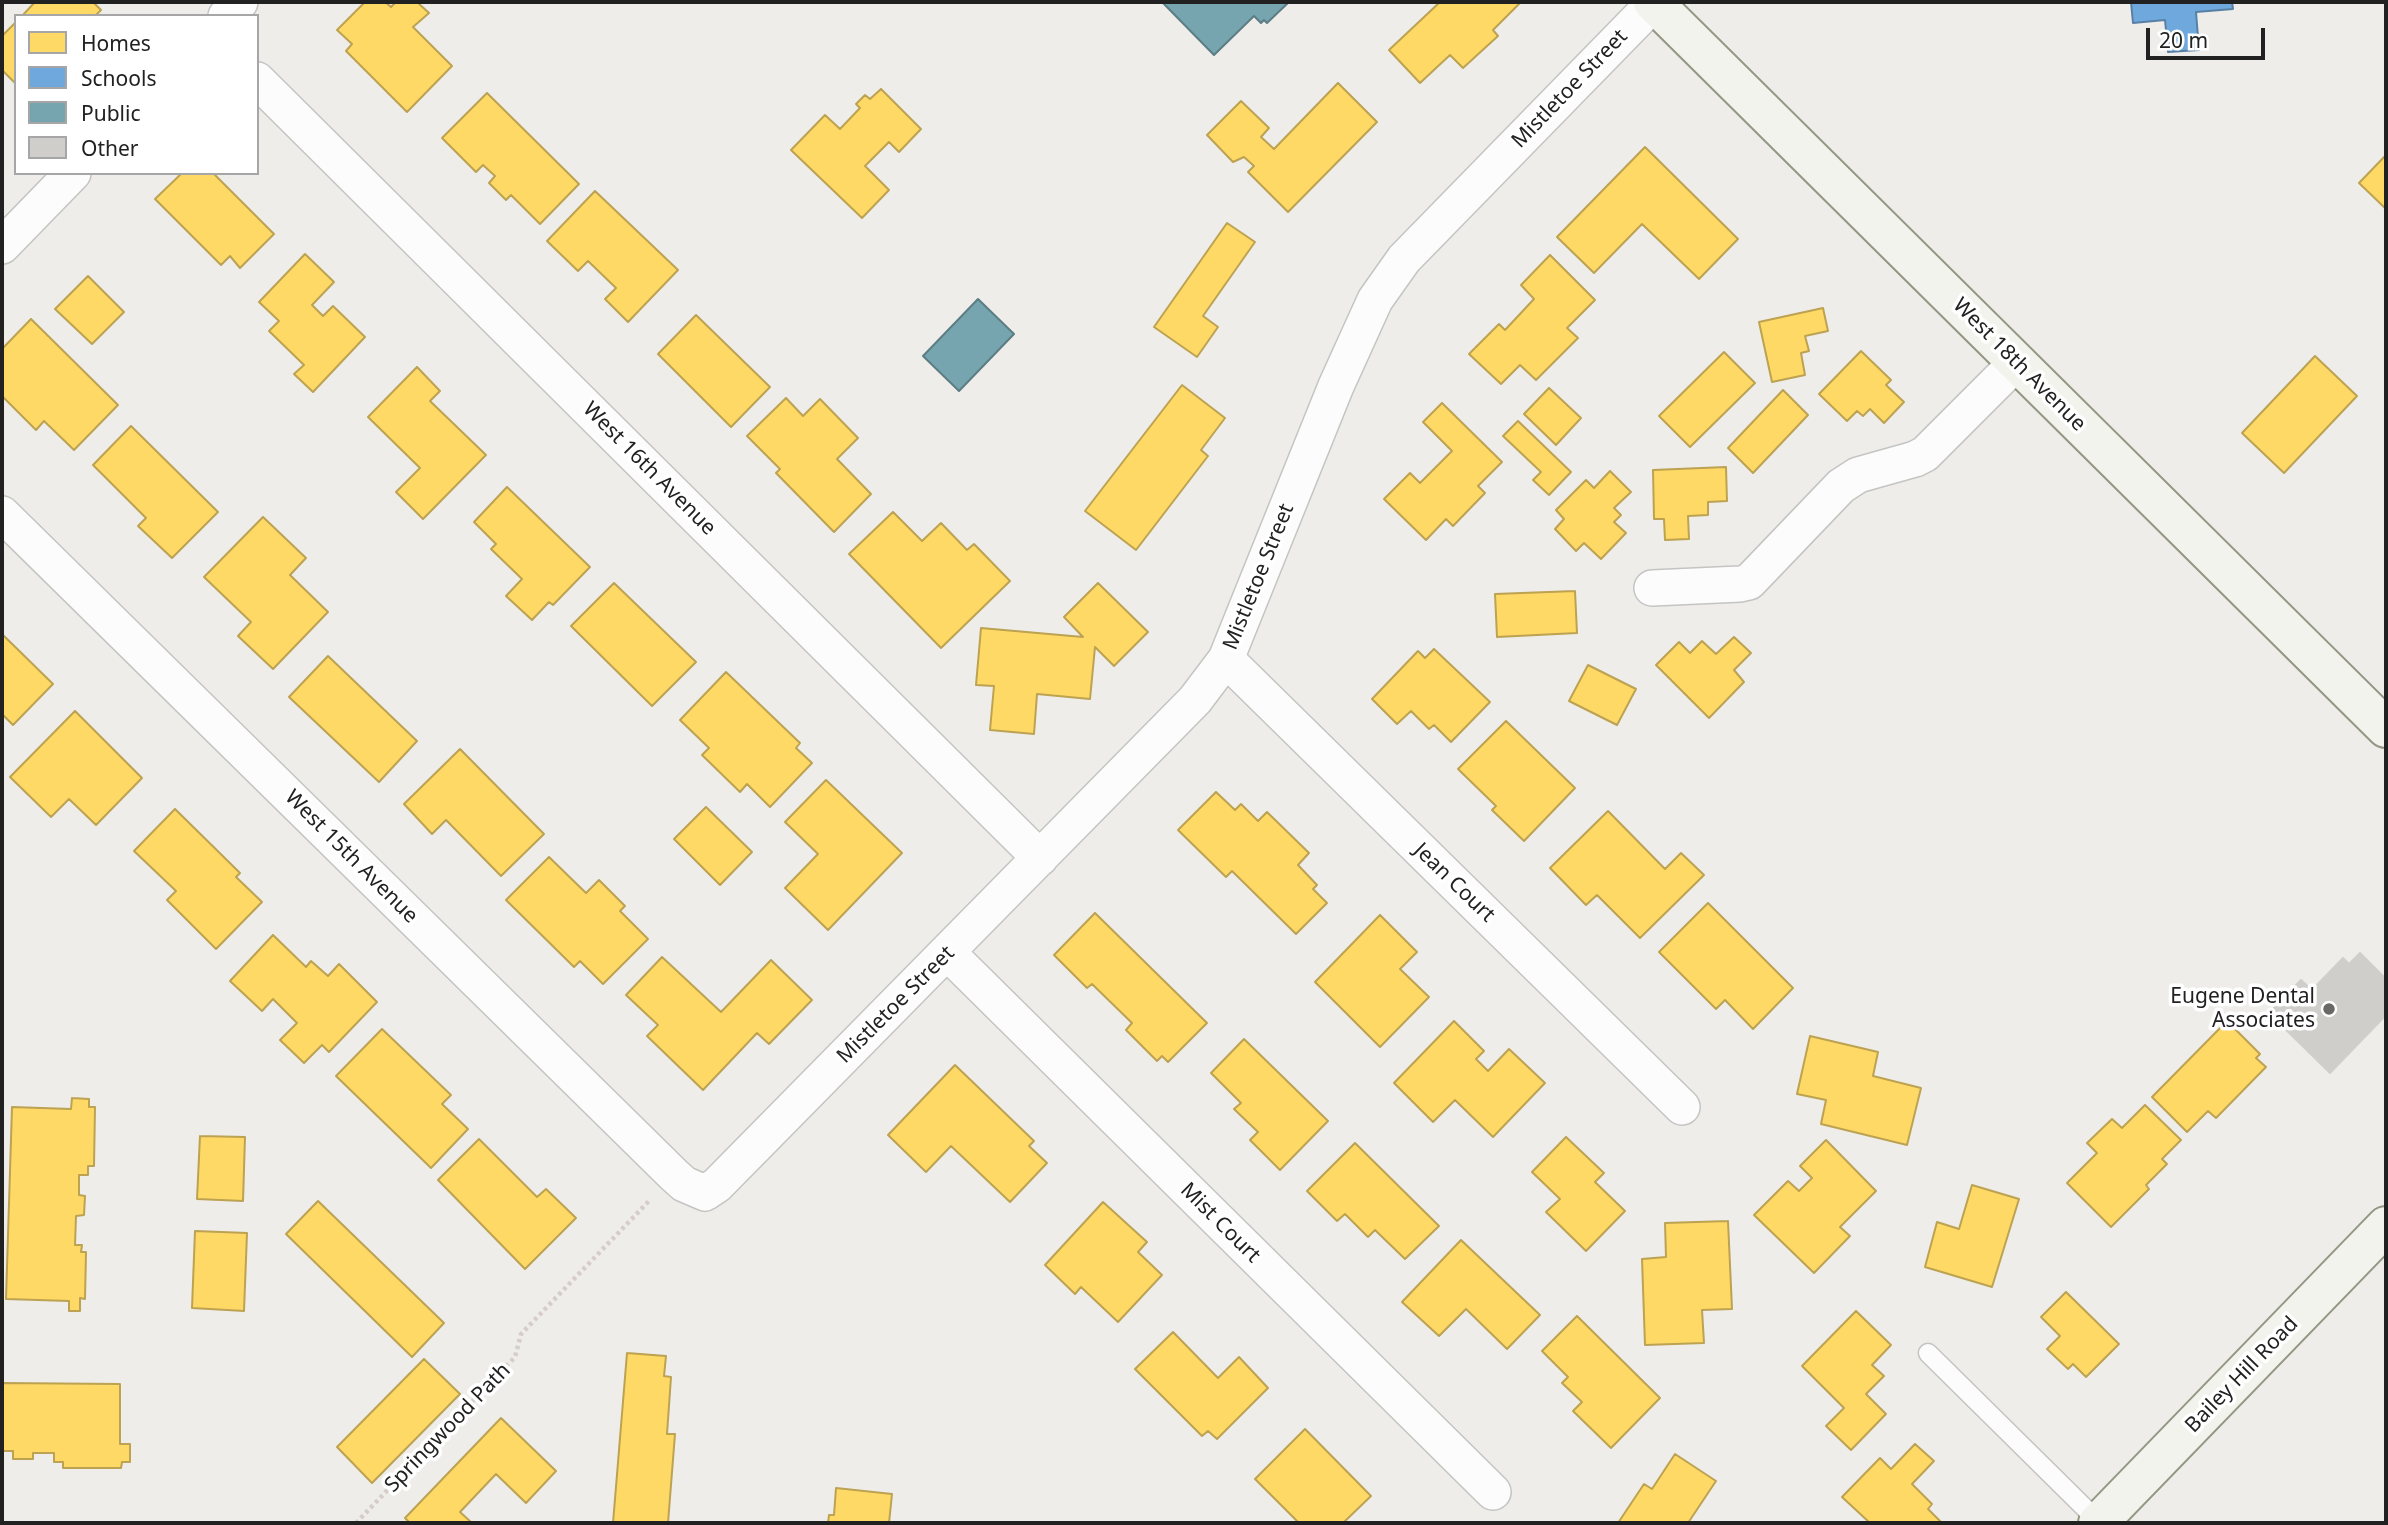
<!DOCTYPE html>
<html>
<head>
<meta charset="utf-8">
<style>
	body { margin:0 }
	#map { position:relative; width:2388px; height:1525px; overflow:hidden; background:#eeedea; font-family:"Noto Sans",sans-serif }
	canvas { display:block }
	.frame { position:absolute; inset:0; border:4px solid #212121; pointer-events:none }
	.legend { position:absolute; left:14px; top:14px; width:245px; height:161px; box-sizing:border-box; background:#fff; border:2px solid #a6a6a6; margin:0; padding:9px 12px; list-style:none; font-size:21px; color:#212121 }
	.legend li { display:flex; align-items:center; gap:14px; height:35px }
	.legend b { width:35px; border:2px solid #a6a6a6 }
	.scale { position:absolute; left:2146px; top:28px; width:119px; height:32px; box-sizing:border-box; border:4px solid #212121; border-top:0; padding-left:9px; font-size:21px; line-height:24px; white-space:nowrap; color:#212121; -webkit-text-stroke:5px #fff; paint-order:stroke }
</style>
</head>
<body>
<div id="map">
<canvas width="2388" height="1525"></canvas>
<div class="frame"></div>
<ul class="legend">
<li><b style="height:19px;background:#ffd966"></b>Homes</li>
<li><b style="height:19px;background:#6fa8dc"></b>Schools</li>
<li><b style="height:19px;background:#76a5af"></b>Public</li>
<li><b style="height:19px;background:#cfcecb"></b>Other</li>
</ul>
<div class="scale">20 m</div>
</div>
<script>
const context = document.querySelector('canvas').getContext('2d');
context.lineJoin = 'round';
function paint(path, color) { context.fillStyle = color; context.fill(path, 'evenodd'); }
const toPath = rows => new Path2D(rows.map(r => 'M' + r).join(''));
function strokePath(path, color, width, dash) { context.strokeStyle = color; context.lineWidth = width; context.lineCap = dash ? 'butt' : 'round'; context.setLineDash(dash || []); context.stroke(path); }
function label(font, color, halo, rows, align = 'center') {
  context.font = font + ' "Noto Sans",sans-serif'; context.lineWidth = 7; context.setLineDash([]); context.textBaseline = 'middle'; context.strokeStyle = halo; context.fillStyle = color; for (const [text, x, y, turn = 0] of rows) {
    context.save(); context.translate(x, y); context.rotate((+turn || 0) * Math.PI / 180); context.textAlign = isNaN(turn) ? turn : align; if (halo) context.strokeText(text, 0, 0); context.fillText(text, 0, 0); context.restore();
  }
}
const homes = toPath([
	[35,2,93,2,101,10,95,16,22,16,35,2],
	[365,2,385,2,391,7,396,2,417,2,429,13,413,27,452,66,407,112,346,51,352,44,337,30,365,2],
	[1440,2,1517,2,1519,4,1493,30,1498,36,1463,68,1450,55,1420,83,1389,50,1440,2],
	[16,22,16,84,2,70,2,36,16,22],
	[1338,83,1377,122,1288,212,1248,172,1254,166,1244,157,1233,162,1207,135,1241,101,1269,128,1261,137,1274,149,1338,83],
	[881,89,921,129,899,152,889,142,865,166,889,190,862,218,791,150,825,115,840,129,860,108,856,104,865,95,870,99,881,89],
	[487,93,579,184,540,224,511,195,506,200,489,183,495,176,483,165,476,172,442,138,487,93],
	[1645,147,1738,239,1699,279,1642,224,1594,273,1557,237,1645,147],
	[2386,155,2386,209,2359,183,2386,155],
	[182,173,213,173,274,234,240,268,230,256,221,265,155,199,182,173],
	[595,191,678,270,628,322,605,299,616,288,588,261,578,271,547,241,595,191],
	[1227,223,1255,242,1203,316,1218,327,1197,357,1154,327,1227,223],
	[305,254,334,282,312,305,323,316,333,306,365,337,313,392,294,374,304,365,269,331,279,321,259,302,305,254],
	[1550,255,1595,300,1567,328,1578,338,1536,380,1520,365,1501,384,1469,354,1499,324,1505,330,1534,299,1521,285,1550,255],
	[88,276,124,312,92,344,55,309,88,276],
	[1823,308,1828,331,1805,336,1809,351,1801,353,1805,375,1772,382,1759,322,1823,308],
	[696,315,770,387,731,427,658,354,696,315],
	[31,319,118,405,74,450,44,421,36,430,2,396,2,349,31,319],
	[1861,351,1891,380,1886,385,1904,402,1884,423,1870,409,1863,416,1857,411,1847,421,1819,394,1861,351],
	[1724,352,1755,383,1690,447,1659,416,1724,352],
	[2315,356,2357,396,2284,473,2242,433,2315,356],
	[417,367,440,391,430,401,486,455,423,519,396,492,420,468,368,417,417,367],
	[1182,385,1225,418,1201,450,1208,456,1136,550,1085,511,1182,385],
	[1549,388,1581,418,1556,445,1524,414,1549,388],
	[1783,390,1808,415,1753,473,1728,448,1783,390],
	[786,398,803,416,820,399,858,438,837,459,871,494,834,532,776,473,780,469,747,436,786,398],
	[1442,403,1502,462,1478,486,1485,493,1453,526,1446,519,1426,540,1384,499,1410,473,1420,483,1452,451,1423,422,1442,403],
	[1518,421,1571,472,1549,495,1533,480,1541,472,1503,436,1518,421],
	[131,426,218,512,172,558,138,526,146,518,93,465,131,426],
	[1726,467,1727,501,1708,502,1708,515,1688,516,1689,539,1665,540,1664,519,1654,519,1653,470,1726,467],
	[1610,471,1631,492,1614,508,1621,515,1614,522,1626,533,1601,559,1584,543,1576,551,1555,529,1564,519,1556,510,1586,480,1594,488,1610,471],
	[507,487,590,567,553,605,549,602,532,620,506,596,522,579,491,549,496,544,474,522,507,487],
	[893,512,922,541,941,523,967,550,974,544,1010,581,941,648,849,554,893,512],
	[263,517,306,558,290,575,328,612,273,669,238,636,251,622,204,577,263,517],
	[614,583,696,662,652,706,571,626,614,583],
	[1098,583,1148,632,1114,666,1095,647,1090,699,1037,694,1034,734,990,730,994,686,976,685,981,628,1083,637,1064,617,1098,583],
	[1575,591,1577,633,1497,637,1495,594,1575,591],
	[2,634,53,684,13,725,2,714,2,634],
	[1734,637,1751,653,1734,670,1744,682,1709,718,1656,665,1679,642,1690,653,1702,641,1716,654,1734,637],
	[1434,649,1490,702,1451,742,1434,725,1429,729,1411,711,1397,724,1372,699,1418,651,1425,658,1434,649],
	[328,656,417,741,379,782,289,697,328,656],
	[1588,665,1636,689,1617,725,1569,701,1588,665],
	[726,672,800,743,796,748,812,763,770,807,747,784,740,792,702,755,709,748,680,720,726,672],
	[75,711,142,778,96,825,69,799,51,817,10,777,75,711],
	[1506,721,1575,788,1524,841,1492,810,1496,806,1458,769,1506,721],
	[460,749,544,834,501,876,446,820,432,834,404,804,460,749],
	[826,780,902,853,828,930,785,888,818,854,785,822,826,780],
	[1216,792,1235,810,1241,804,1258,821,1267,812,1309,853,1298,865,1317,885,1313,889,1327,903,1296,934,1232,871,1226,877,1178,830,1216,792],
	[706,807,752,852,720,885,674,839,706,807],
	[175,809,240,873,236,877,262,902,216,949,167,900,176,891,134,851,175,809],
	[1608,811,1665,869,1681,853,1704,875,1640,938,1597,895,1586,905,1550,868,1608,811],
	[549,857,586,893,599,880,625,906,620,911,648,939,603,984,580,961,574,967,506,900,549,857],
	[1708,903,1793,988,1753,1029,1725,1000,1716,1009,1659,952,1708,903],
	[1095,913,1207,1023,1168,1062,1162,1056,1157,1061,1126,1030,1132,1023,1092,984,1087,988,1054,955,1095,913],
	[1380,915,1417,952,1400,969,1429,997,1380,1047,1315,982,1380,915],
	[273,935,306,967,311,961,328,976,339,964,377,1002,329,1052,322,1045,304,1063,280,1040,297,1023,273,999,262,1011,230,981,273,935],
	[662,957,721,1012,771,960,812,1000,769,1044,757,1033,703,1090,647,1036,658,1025,626,995,662,957],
	[1454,1021,1484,1051,1476,1059,1488,1071,1509,1049,1545,1083,1493,1137,1455,1100,1433,1122,1394,1083,1454,1021],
	[2227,1021,2260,1054,2256,1058,2266,1067,2216,1118,2208,1111,2187,1132,2152,1097,2227,1021],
	[382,1029,451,1095,442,1104,468,1129,431,1168,336,1076,382,1029],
	[1810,1036,1878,1052,1873,1076,1921,1088,1907,1145,1821,1124,1826,1100,1797,1094,1810,1036],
	[1244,1039,1328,1121,1280,1170,1250,1140,1258,1132,1234,1109,1241,1103,1211,1073,1244,1039],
	[955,1065,1034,1141,1029,1146,1047,1163,1010,1202,951,1146,926,1172,888,1135,955,1065],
	[72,1098,89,1099,89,1107,95,1107,94,1166,88,1166,88,1175,79,1175,79,1195,85,1196,84,1215,76,1216,75,1245,82,1245,81,1252,86,1252,85,1299,80,1298,80,1311,69,1311,69,1301,6,1299,12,1107,71,1109,72,1098],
	[2145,1105,2181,1140,2162,1159,2167,1164,2146,1185,2149,1189,2111,1227,2067,1183,2097,1153,2087,1143,2112,1119,2122,1128,2145,1105],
	[200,1136,245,1137,243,1201,197,1199,200,1136],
	[1566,1137,1604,1173,1595,1182,1625,1211,1586,1251,1546,1212,1560,1199,1532,1172,1566,1137],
	[479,1139,537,1197,546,1189,576,1218,525,1269,438,1180,479,1139],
	[1826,1140,1876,1191,1840,1227,1850,1236,1814,1273,1754,1215,1788,1181,1799,1191,1812,1178,1800,1166,1826,1140],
	[1355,1143,1439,1226,1405,1259,1375,1230,1368,1237,1345,1214,1337,1221,1307,1191,1355,1143],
	[1972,1185,2019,1199,1992,1287,1925,1267,1937,1222,1959,1229,1972,1185],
	[318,1201,444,1323,412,1357,286,1234,318,1201],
	[1103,1202,1147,1242,1138,1252,1162,1275,1118,1322,1081,1287,1075,1294,1045,1265,1103,1202],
	[1728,1221,1732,1309,1702,1310,1704,1343,1645,1345,1642,1259,1666,1257,1665,1223,1728,1221],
	[195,1231,247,1233,244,1311,192,1308,195,1231],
	[1461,1240,1540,1315,1507,1349,1466,1309,1439,1336,1402,1302,1461,1240],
	[2066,1292,2119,1344,2086,1377,2073,1364,2068,1369,2047,1349,2060,1336,2041,1317,2066,1292],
	[1856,1311,1891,1345,1872,1365,1884,1376,1866,1394,1886,1414,1851,1450,1826,1426,1844,1408,1802,1366,1856,1311],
	[1577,1316,1660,1398,1611,1448,1573,1411,1582,1402,1562,1383,1568,1377,1542,1351,1577,1316],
	[1173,1332,1218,1378,1239,1357,1268,1388,1217,1439,1208,1431,1202,1436,1135,1369,1173,1332],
	[627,1353,666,1356,664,1376,671,1377,667,1434,675,1434,668,1523,613,1523,627,1353],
	[424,1359,460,1394,372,1483,337,1447,424,1359],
	[2,1383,120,1384,120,1444,130,1444,130,1462,122,1462,121,1468,63,1468,63,1462,54,1462,54,1453,33,1453,33,1459,13,1459,13,1451,2,1451,2,1383],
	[501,1418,556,1471,526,1503,496,1474,460,1512,472,1523,410,1523,405,1518,501,1418],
	[1305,1429,1371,1496,1343,1523,1299,1523,1255,1479,1305,1429],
	[1915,1444,1934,1461,1912,1484,1932,1504,1928,1509,1942,1523,1870,1523,1842,1497,1880,1458,1891,1469,1915,1444],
	[1675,1454,1716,1481,1688,1523,1618,1523,1644,1484,1652,1489,1675,1454],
	[836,1488,892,1494,889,1523,828,1523,829,1515,834,1515,836,1488]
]);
paint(homes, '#ffd966');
strokePath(homes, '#bca251', 2);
const schools = toPath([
	[2131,2,2232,2,2233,9,2196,12,2199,50,2168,52,2165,20,2133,23,2131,2]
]);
paint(schools, '#6fa8dc');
strokePath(schools, '#5880a4', 2);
const public = toPath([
	[1162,2,1289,2,1267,23,1264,20,1261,23,1254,16,1214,55,1162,2],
	[978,299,1014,334,959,391,923,356,978,299]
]);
paint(public, '#76a5af');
strokePath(public, '#5c7d84', 2);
const building = toPath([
	[2360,953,2386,979,2386,1015,2330,1073,2269,1013,2301,980,2312,990,2343,958,2349,964,2360,953]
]);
paint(building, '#cfcecb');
strokePath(building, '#d1cfcc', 2);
const lane = toPath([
	[1928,1353,2099,1522]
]);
const street = toPath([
	[226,16,240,2],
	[257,80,1040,858],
	[2,246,73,173],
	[2,514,674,1175,684,1184,705,1193,717,1185,1195,700,1226,659,1336,386,1375,300,1404,259,1654,3],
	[1652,588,1740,584,1749,582,1841,486,1858,475,1915,459,1925,454,2017,362],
	[1226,659,1682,1107],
	[948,953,1493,1492]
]);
const secondary = toPath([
	[1653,2,2386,728],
	[2098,1523,2386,1226]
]);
strokePath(lane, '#c4c4c2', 21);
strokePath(street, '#c4c4c2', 38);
strokePath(secondary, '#939783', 42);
strokePath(toPath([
	[356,1523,515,1357,521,1334,649,1201]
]), '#d6ccca', 4.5, [3.5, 3.5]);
strokePath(lane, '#fcfcfc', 18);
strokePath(street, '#fcfcfc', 35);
strokePath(secondary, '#f2f3ed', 38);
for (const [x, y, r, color] of [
	[2329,1009,7,"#696867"]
]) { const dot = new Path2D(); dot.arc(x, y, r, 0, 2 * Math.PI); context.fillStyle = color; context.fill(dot); strokePath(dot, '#fff', 2.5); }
label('21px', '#212121', '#fff', [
	["Mistletoe Street",1570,89,-46],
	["West 18th Avenue",2019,365,45],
	["West 16th Avenue",649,469,45],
	["Mistletoe Street",1259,577,-68],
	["West 15th Avenue",351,857,45],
	["Jean Court",1454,883,44],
	["Mistletoe Street",896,1005,-45],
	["Mist Court",1220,1223,45],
	["Bailey Hill Road",2242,1375,-46],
	["Springwood Path",448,1428,-46]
]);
label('21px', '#212121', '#fff', [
	["Eugene Dental",2315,997],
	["Associates",2315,1021]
], 'right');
</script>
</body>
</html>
